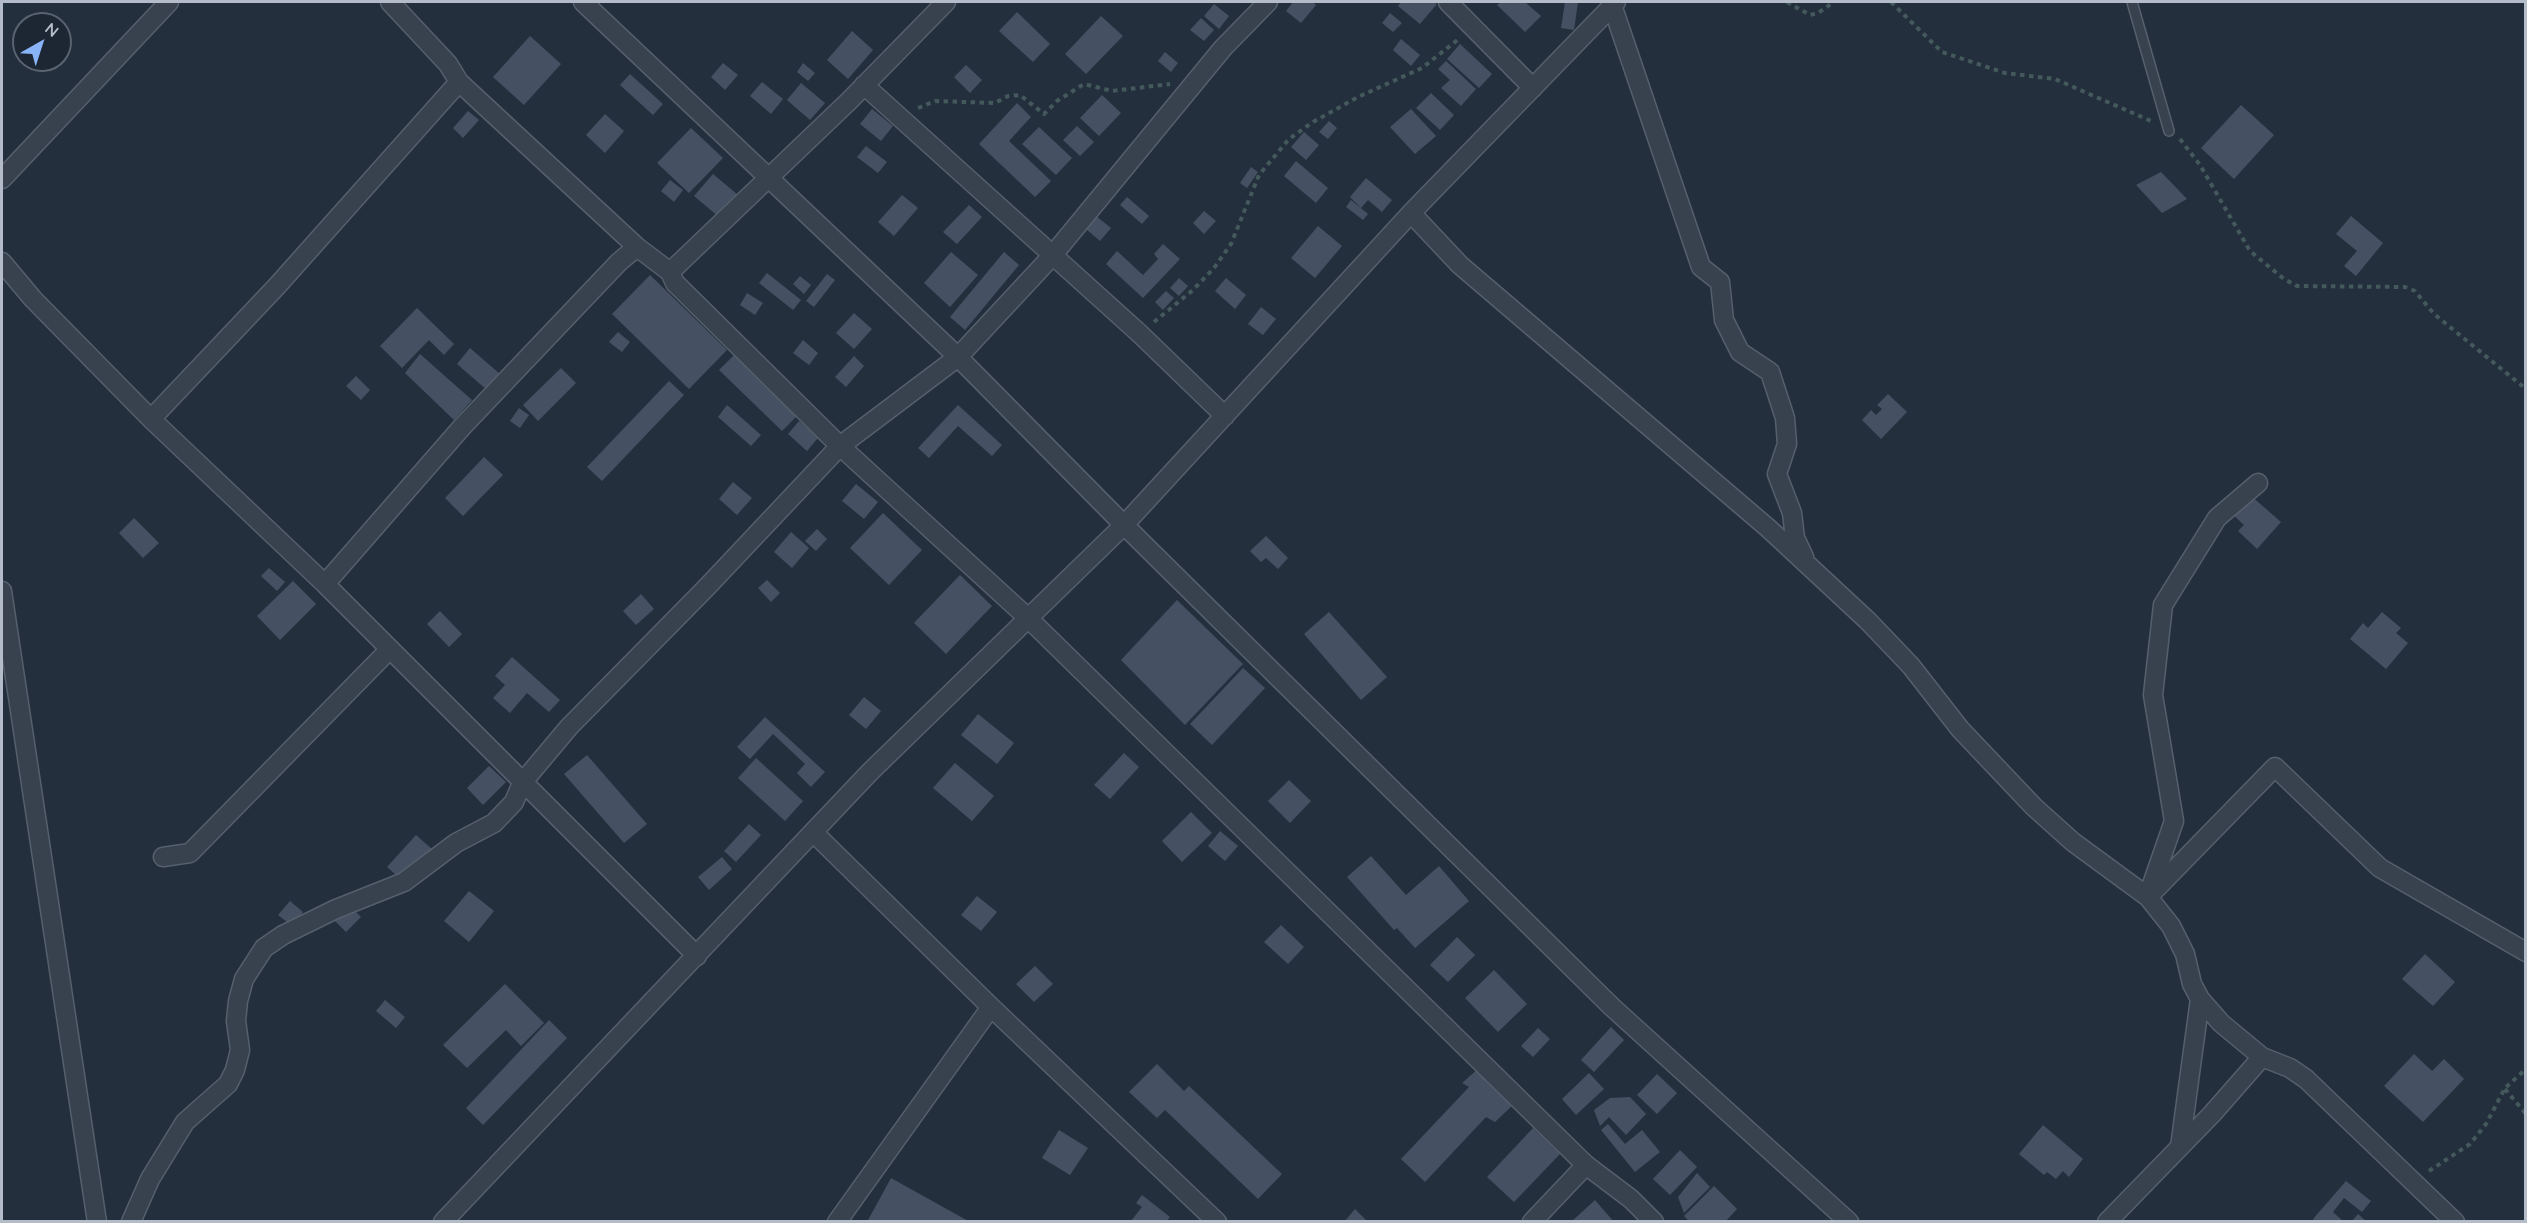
<!DOCTYPE html>
<html>
<head>
<meta charset="utf-8">
<style>
	body { margin:0 }
	#map { position:relative; width:2527px; height:1223px; overflow:hidden; background:#242f3e; font-family:Quicksand,sans-serif }
	canvas { display:block }
	.frame { position:absolute; inset:0; border:3px solid #b4bcc9; pointer-events:none }
	.north { position:absolute; left:12px; top:12px; width:60px; height:60px; box-sizing:border-box; background:#1d2633; border:2px solid #59626f; border-radius:50%; rotate:39deg; font-size:16px; font-weight:700; line-height:24px; text-align:center; color:#b4bcc9 }
	.north::after { content:''; display:block; margin:auto; width:21px; height:27px; background:#8ab4f8; clip-path:polygon(50% 0,100% 100%,50% 72%,0 100%) }
</style>
</head>
<body>
<div id="map">
<canvas width="2527" height="1223"></canvas>
<div class="frame"></div>
<div class="north">N</div>
</div>
<script>
const context = document.querySelector('canvas').getContext('2d');
context.lineJoin = 'round';
function paint(path, color) { context.fillStyle = color; context.fill(path, 'evenodd'); }
const toPath = rows => new Path2D(rows.map(r => 'M' + r).join(''));
function strokePath(path, color, width, dash) { context.strokeStyle = color; context.lineWidth = width; context.lineCap = dash ? 'butt' : 'round'; context.setLineDash(dash || []); context.stroke(path); }
paint(toPath([
	[1293,2,1312,2,1316,5,1301,23,1286,11],
	[1401,2,1433,2,1437,4,1420,24,1398,6],
	[1501,2,1525,2,1541,16,1525,32,1497,5],
	[1565,2,1578,2,1574,30,1561,28],
	[1214,4,1229,16,1219,29,1204,16],
	[1017,12,1050,44,1033,62,999,31],
	[1390,13,1402,23,1393,32,1382,23],
	[1101,16,1123,36,1086,74,1065,54],
	[1201,18,1214,30,1204,41,1190,30],
	[852,31,873,50,848,79,827,60],
	[530,36,561,64,524,105,493,77],
	[1401,39,1420,55,1411,66,1393,50],
	[1460,44,1492,74,1479,88,1447,59],
	[1165,52,1178,63,1171,72,1158,61],
	[1446,61,1476,89,1461,106,1441,88,1450,80,1438,69],
	[723,63,738,75,725,90,711,77],
	[803,63,815,73,808,81,797,72],
	[966,65,982,80,970,93,954,77],
	[630,74,663,104,653,115,620,85],
	[762,82,783,99,771,114,750,96],
	[801,83,825,103,810,120,787,100],
	[1431,93,1454,115,1440,130,1416,108],
	[1102,95,1121,113,1099,136,1080,118],
	[1017,103,1031,117,1009,141,1051,181,1035,197,979,144],
	[2241,105,2274,135,2234,179,2201,148],
	[872,109,893,126,881,141,860,124],
	[1411,109,1436,136,1415,154,1390,127],
	[468,111,479,120,463,138,453,128],
	[605,114,624,131,605,153,586,135],
	[1329,121,1337,128,1328,139,1319,132],
	[1077,126,1094,142,1080,156,1063,140],
	[1039,127,1072,158,1056,175,1022,144],
	[691,128,723,158,689,193,657,163],
	[1304,132,1319,145,1306,160,1291,147],
	[866,146,887,162,878,173,857,157],
	[1296,161,1328,188,1316,203,1284,176],
	[1251,167,1258,172,1247,188,1240,183],
	[2161,172,2187,199,2162,213,2136,185],
	[713,174,738,195,719,217,694,196],
	[1366,178,1392,200,1382,212,1368,200,1361,208,1350,197],
	[670,180,683,190,674,202,661,191],
	[902,195,918,208,894,236,878,222],
	[1127,197,1149,216,1142,224,1120,205],
	[1351,200,1368,214,1363,220,1346,207],
	[969,205,982,217,957,244,943,232],
	[1204,211,1216,221,1204,234,1193,223],
	[1096,216,1111,228,1100,241,1086,229],
	[2351,216,2383,243,2356,276,2344,266,2357,251,2336,234],
	[1318,226,1342,246,1315,278,1291,258],
	[1163,244,1180,259,1143,298,1106,264,1117,251,1143,275,1158,259,1154,254],
	[951,252,978,275,950,307,924,283],
	[1004,252,1019,265,965,330,950,317],
	[767,273,801,300,793,310,759,283],
	[827,274,835,280,814,307,806,301],
	[650,275,727,350,689,389,612,314],
	[800,276,811,285,804,294,793,284],
	[1179,278,1188,286,1179,296,1170,288],
	[1226,278,1246,295,1235,309,1215,291],
	[1166,291,1174,298,1163,310,1155,302],
	[747,293,763,303,755,315,740,305],
	[1261,307,1276,319,1263,335,1248,324],
	[417,308,454,344,444,355,429,340,402,368,380,346],
	[854,313,872,329,854,349,836,333],
	[618,332,630,342,622,352,609,342],
	[803,340,818,353,809,365,793,353],
	[470,348,500,374,487,390,457,364],
	[420,354,472,400,454,420,405,373],
	[734,355,797,416,782,431,719,370],
	[854,356,864,366,846,387,835,377],
	[561,368,576,383,538,421,523,405],
	[356,376,370,390,361,400,346,386],
	[669,381,684,395,602,481,587,467],
	[1888,394,1907,412,1881,439,1862,420,1871,410,1876,415,1882,409,1877,405],
	[727,405,761,435,751,446,718,417],
	[958,405,1002,445,992,456,958,426,929,458,918,448],
	[519,408,529,415,520,428,510,421],
	[799,421,818,438,807,451,788,434],
	[484,457,503,475,463,516,445,498],
	[733,482,752,498,737,515,719,499],
	[856,484,878,502,864,519,842,501],
	[2250,495,2281,522,2257,549,2238,531,2244,525,2232,514],
	[883,513,922,550,889,585,850,548],
	[134,518,159,543,143,558,119,533],
	[817,529,827,539,816,551,805,541],
	[791,532,809,548,792,568,774,552],
	[1266,536,1288,558,1278,569,1266,558,1261,562,1250,551],
	[269,568,285,582,277,591,261,576],
	[960,575,992,606,946,654,914,623],
	[767,580,780,593,771,602,758,588],
	[293,581,316,604,280,640,257,616],
	[641,594,654,609,636,625,623,611],
	[1177,600,1243,664,1185,725,1121,660],
	[440,611,462,634,449,647,427,624],
	[1329,612,1387,677,1361,700,1304,634],
	[2382,612,2401,628,2396,633,2408,643,2386,669,2350,639,2363,623,2368,628],
	[512,657,560,700,549,712,527,693,510,713,493,698,505,685,495,676],
	[1243,668,1265,688,1212,745,1190,724],
	[864,697,881,711,866,729,849,715],
	[978,714,1014,743,997,764,961,735],
	[765,717,825,772,811,787,797,773,805,764,773,734,750,759,737,747],
	[1124,753,1139,767,1110,799,1094,785],
	[587,755,647,824,624,843,564,774],
	[756,758,803,801,785,821,738,778],
	[955,763,994,796,972,821,933,788],
	[489,766,506,782,483,805,467,788],
	[1289,780,1311,801,1290,823,1268,801],
	[1191,812,1212,833,1182,862,1162,841],
	[749,824,761,835,736,862,724,851],
	[1220,831,1238,846,1225,861,1208,846],
	[416,835,433,850,404,882,387,867],
	[1371,856,1406,895,1439,866,1469,901,1415,948,1397,928,1394,930,1347,877],
	[722,857,732,869,709,890,698,877],
	[469,891,494,911,469,942,444,921],
	[340,896,361,917,346,932,325,911],
	[977,896,997,912,981,931,961,915],
	[290,901,303,912,292,926,278,915],
	[1281,925,1304,947,1288,964,1264,942],
	[1457,937,1475,955,1448,982,1430,965],
	[2425,954,2455,982,2433,1006,2402,979],
	[1035,966,1053,984,1034,1002,1016,984],
	[1494,970,1527,1004,1498,1032,1465,998],
	[505,984,544,1023,521,1046,506,1030,467,1068,443,1045],
	[385,1000,405,1017,396,1028,376,1011],
	[549,1020,567,1038,483,1125,466,1108],
	[1611,1027,1624,1040,1594,1072,1581,1060],
	[1538,1028,1550,1039,1533,1057,1521,1046],
	[2414,1054,2432,1071,2444,1059,2464,1079,2423,1122,2384,1086],
	[1157,1064,1184,1091,1189,1086,1282,1174,1258,1199,1165,1110,1157,1118,1129,1092],
	[1479,1068,1514,1104,1495,1122,1486,1117,1425,1182,1401,1159,1469,1087,1462,1083],
	[1589,1073,1604,1089,1576,1115,1562,1099],
	[1657,1074,1677,1093,1657,1114,1637,1095],
	[1630,1097,1646,1114,1626,1135,1609,1117,1600,1126,1594,1110,1610,1098],
	[1608,1124,1625,1144,1642,1130,1660,1152,1635,1172,1601,1130],
	[2043,1125,2083,1159,2069,1177,2063,1171,2056,1179,2047,1172,2044,1175,2019,1154],
	[1533,1128,1560,1154,1514,1202,1487,1177],
	[1059,1130,1088,1148,1070,1175,1042,1158],
	[1680,1150,1697,1167,1670,1195,1653,1179],
	[1697,1173,1710,1187,1684,1213,1678,1197],
	[891,1178,970,1222,867,1222],
	[2346,1181,2371,1201,2362,1212,2344,1198,2333,1212,2344,1222,2316,1222,2313,1219],
	[1714,1186,1737,1209,1725,1222,1690,1222,1684,1216],
	[1142,1195,1170,1217,1166,1222,1130,1222,1142,1207,1136,1203],
	[1595,1200,1614,1222,1571,1222],
	[1355,1209,1368,1222,1344,1222],
	[2358,1214,2367,1222,2351,1222]
]), '#455162');
const service = toPath([
	[2132,2,2169,131]
]);
const minor = toPath([
	[390,2,448,64,459,82,637,247,670,272,675,283,840,446,1028,618,1586,1165,1631,1199,1654,1222],
	[583,2,958,357,1124,525,1612,1007,1849,1222],
	[1448,2,1533,88],
	[1612,5,1701,267,1720,282,1724,320,1740,352,1770,372,1785,418,1787,444,1777,474,1792,513,1795,538,1804,557],
	[864,85,1139,333,1225,416],
	[2,179,169,2],
	[1411,213,1460,265,1768,528,1868,621,1911,666,1960,729,2034,807,2073,842,2148,897,2171,926,2185,954,2192,984,2200,999,2221,1023,2262,1057,2290,1068,2306,1079,2455,1222],
	[2,262,33,299,151,419,325,584,697,956],
	[670,272,849,101,946,2],
	[151,419,277,286,459,82],
	[325,584,462,427,619,262,637,247],
	[2,591,97,1222],
	[814,833,991,1007,1217,1222],
	[163,857,190,853,389,650],
	[2149,893,2174,821,2153,695,2163,605,2217,518,2258,483],
	[2148,897,2275,767,2380,868,2526,952],
	[2180,1147,2200,999],
	[131,1222,150,1179,185,1122,228,1084,235,1070,240,1050,236,1021,238,1001,244,979,264,948,283,935,336,909,404,882,456,843,494,823,514,802,522,783,569,727,706,588,840,446,958,357,1052,256,1223,48,1268,2],
	[443,1222,870,772,1124,525,1411,213,1616,2],
	[837,1222,991,1007],
	[1532,1222,1586,1165],
	[2107,1222,2212,1114,2262,1057]
]);
strokePath(service, '#565f6c', 12);
strokePath(minor, '#565f6c', 21);
strokePath(toPath([
	[1787,2,1810,15,1818,13,1834,2],
	[1891,2,1942,52,2005,73,2055,79,2151,121],
	[918,108,935,101,995,103,1008,96,1020,95,1044,114,1057,101,1084,84,1112,91,1170,84],
	[2180,139,2200,165,2250,251,2284,279,2297,286,2405,287,2415,291,2434,314,2526,389],
	[1154,322,1193,290,1214,268,1231,244,1259,175,1289,139,1313,122,1358,97,1422,68,1460,38],
	[2505,1089,2526,1114],
	[2429,1171,2470,1144,2486,1124,2505,1088,2526,1069]
]), '#44595c', 4, [4.5, 4.5]);
strokePath(service, '#38414e', 9);
strokePath(minor, '#38414e', 18);
</script>
</body>
</html>
